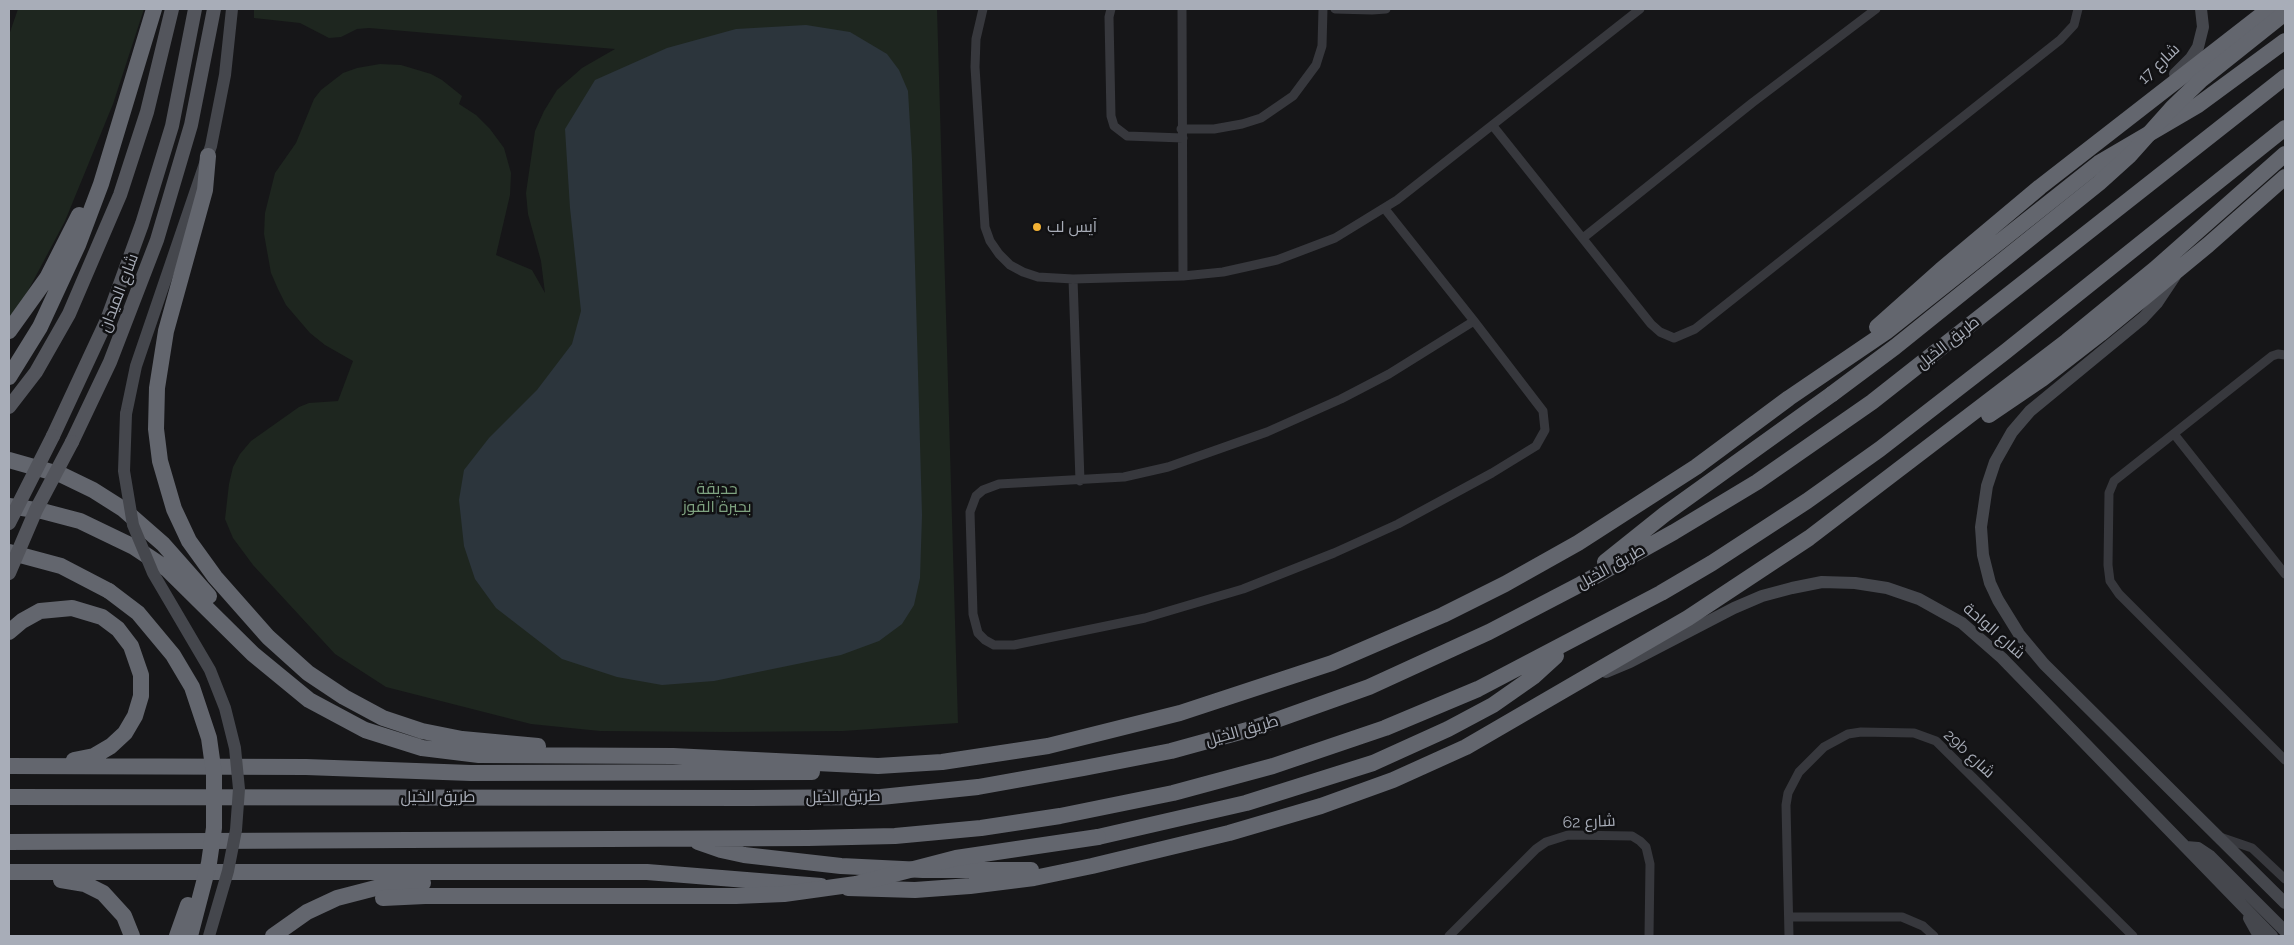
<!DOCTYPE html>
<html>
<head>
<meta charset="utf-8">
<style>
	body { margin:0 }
	#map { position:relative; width:2294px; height:945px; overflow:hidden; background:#161618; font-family:Raleway,sans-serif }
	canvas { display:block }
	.frame { position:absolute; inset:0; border:10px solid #a8adb8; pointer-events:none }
</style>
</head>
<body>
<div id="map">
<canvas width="2294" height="945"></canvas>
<div class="frame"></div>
</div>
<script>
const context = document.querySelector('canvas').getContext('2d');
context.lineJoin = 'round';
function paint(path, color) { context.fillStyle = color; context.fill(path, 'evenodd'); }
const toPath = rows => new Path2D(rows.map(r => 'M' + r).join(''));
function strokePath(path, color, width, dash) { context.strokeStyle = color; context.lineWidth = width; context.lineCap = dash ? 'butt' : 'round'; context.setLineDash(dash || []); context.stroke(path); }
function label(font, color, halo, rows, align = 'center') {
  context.font = font + ' Raleway,Cairo,sans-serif'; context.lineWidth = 5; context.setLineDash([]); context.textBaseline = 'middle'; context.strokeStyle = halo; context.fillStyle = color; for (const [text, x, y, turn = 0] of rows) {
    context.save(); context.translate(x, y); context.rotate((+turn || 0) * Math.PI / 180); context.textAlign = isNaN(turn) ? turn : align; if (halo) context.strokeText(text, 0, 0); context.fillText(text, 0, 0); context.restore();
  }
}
paint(toPath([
	[18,9,144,9,113,104,65,221,22,302,9,317,9,35],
	[254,9,937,9,958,723,843,731,727,732,600,731,531,724,386,687,335,654,253,565,233,538,225,519,229,484,233,467,240,454,251,441,299,407,309,403,338,401,353,361,325,345,310,333,286,305,278,289,271,273,264,234,265,213,275,173,296,143,314,99,321,90,343,73,357,68,380,64,401,65,431,74,442,80,462,96,459,104,476,115,490,129,504,148,511,173,510,195,496,255,532,270,545,293,541,261,528,214,526,193,535,131,544,111,557,90,582,68,615,49,369,28,357,29,341,37,329,38,300,23,254,18]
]), '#1e261f');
paint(toPath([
	[806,25,850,32,887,54,899,70,908,91,912,159,922,515,920,578,914,605,902,624,879,641,841,655,714,681,662,685,617,677,562,659,496,608,475,579,464,546,459,500,464,470,489,438,537,390,572,344,581,311,570,208,565,129,595,80,667,48,736,29]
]), '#2c353c');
strokePath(toPath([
	[983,9,976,39,975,67,985,227,990,241,999,254,1010,265,1023,272,1038,277,1073,279,1183,276,1223,272,1277,260,1335,238,1397,200,1640,9],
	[1111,9,1109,17,1111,116,1114,126,1127,136,1183,138],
	[1182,9,1183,276],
	[1335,9,1372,10,1386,9],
	[1493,126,1651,324,1660,332,1674,338,1695,329,2060,40,2074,25,2078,9],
	[1181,129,1214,129,1242,124,1261,118,1293,96,1316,65,1322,46,1323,9],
	[1385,209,1474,321,1543,411,1545,430,1536,446,1492,473,1398,524,1334,553,1243,589,1145,618,1014,645,994,645,985,640,978,633,973,614,970,512,976,496,983,490,999,484,1124,477,1168,467,1267,432,1341,399,1389,374,1474,321],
	[1583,238,1752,103,1876,9],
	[1073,279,1080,481],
	[2285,355,2278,354,2272,356,2114,481,2109,493,2108,565,2110,581,2119,594,2285,760],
	[2174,434,2285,574],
	[2220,837,2252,848,2285,879],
	[1789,917,1902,917,1923,926,1934,936],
	[1449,936,1536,849,1546,842,1568,835,1632,836,1640,841,1646,847,1650,864,1649,936],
	[1789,936,1786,805,1788,793,1799,772,1824,747,1848,734,1861,732,1914,733,1936,741,2133,936]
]), '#37383d', 9);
strokePath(toPath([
	[2175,74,2191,58,2198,47,2203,27,2201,9],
	[2175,276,2157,303,2143,318,2030,411,2012,432,1995,462,1987,486,1981,527,1983,555,1990,583,1998,600,2019,634,2044,664,2285,903],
	[126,414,136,366,211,146,225,75,232,9],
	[1606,672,1630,662,1734,608,1762,596,1792,588,1822,582,1855,583,1887,588,1919,599,1962,623,2002,658,2272,936],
	[2186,847,2198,848,2210,856,2285,931],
	[2249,918,2259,936]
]), '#45474d', 12);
strokePath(toPath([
	[9,407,36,372,69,314,120,195,147,112,172,9],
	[53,436,107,320,142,224,172,126,195,9],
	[72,442,110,362,157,240,191,125,214,9]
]), '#53555c', 14);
strokePath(toPath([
	[208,156,205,190,166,331,157,388,156,429,160,461,174,509,189,541,215,577,268,637,308,673,344,697,383,718,422,731,462,739,538,746],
	[1877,327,1941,270,2040,187,2269,9],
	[9,331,47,278,79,215],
	[9,377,40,327,78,245,101,184,154,9],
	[1989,415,2042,379,2100,334,2208,245,2285,177],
	[9,460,62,475,93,490,123,509,163,544,209,596],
	[9,506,42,511,80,521,134,547,167,569,253,654,309,700,365,730,422,748,479,755,673,756,878,766,942,762,1048,746,1180,713,1332,663,1443,615,1505,584,1578,543,1696,467,1789,398,1886,332,2099,163,2198,105,2285,41],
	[9,552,61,566,109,591],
	[1605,562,1665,514,1832,394],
	[9,632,22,621,40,611,72,608,102,617,118,629,131,646,141,675,141,696,135,716,125,733,111,746,94,756,74,760],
	[9,766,306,767,471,773,812,772],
	[9,797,750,798,881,797,978,787,1084,768,1171,751,1251,729,1369,687,1489,632,1581,584,1674,532,1757,482,1872,402,2285,77],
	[1098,837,1246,803,1373,763,1448,729,1493,705,1533,677,1556,656],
	[9,842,808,838,895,836,981,828,1060,816,1173,793,1273,766,1385,728,1478,689,1661,593,1712,563,1807,501,1880,449,2005,352,2285,128],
	[698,842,721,850,744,855,841,866,923,870,1031,870],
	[9,872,647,872,821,886],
	[61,880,85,884,103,893,124,916,132,936],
	[848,888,915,890,970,886,1034,878,1092,866,1229,833,1321,806,1393,780,1466,747,1688,618,1809,538,2067,341,2155,269,2285,154],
	[273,936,307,912,337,898,391,884,423,883]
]), '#63666e', 16);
strokePath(toPath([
	[126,414,124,471,133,525,153,573,210,670,225,708,235,748,239,789,236,830,228,871,209,936]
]), '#45474d', 12);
strokePath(toPath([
	[9,523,53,436],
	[9,573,36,510,72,442]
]), '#53555c', 14);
strokePath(toPath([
	[1832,394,1895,347,2099,183,2130,155,2172,108,2201,80,2285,13],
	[109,591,138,613,173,655,192,687,209,738,214,774,214,828,209,863,190,936],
	[383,898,425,896,736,896,784,894,856,884,956,858,1098,837],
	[177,936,188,905]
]), '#63666e', 16);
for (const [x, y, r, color] of [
	[1037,227,5,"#f2b134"]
]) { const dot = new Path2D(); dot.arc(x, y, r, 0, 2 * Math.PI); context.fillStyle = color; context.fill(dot); strokePath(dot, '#111113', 2); }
label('16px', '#a8adb8', '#111113', [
	["17 شارع",2159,64,-44],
	["شارع الميدان",119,293,-69],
	["طريق الخيل",1948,343,-38],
	["طريق الخيل",1611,567,-29],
	["شارع الواحة",1994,631,41],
	["طريق الخيل",1242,731,-16],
	["29b شارع",1969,754,43],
	["طريق الخيل",438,797],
	["طريق الخيل",843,797,-1],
	["شارع 62",1589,822,-2]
]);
label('16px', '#a8adb8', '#111113', [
	["آيس لب",1047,227]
], 'left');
label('16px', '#7fa381', '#111113', [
	["حديقة",717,489],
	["بحيرة القوز",717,507]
]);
</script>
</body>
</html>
